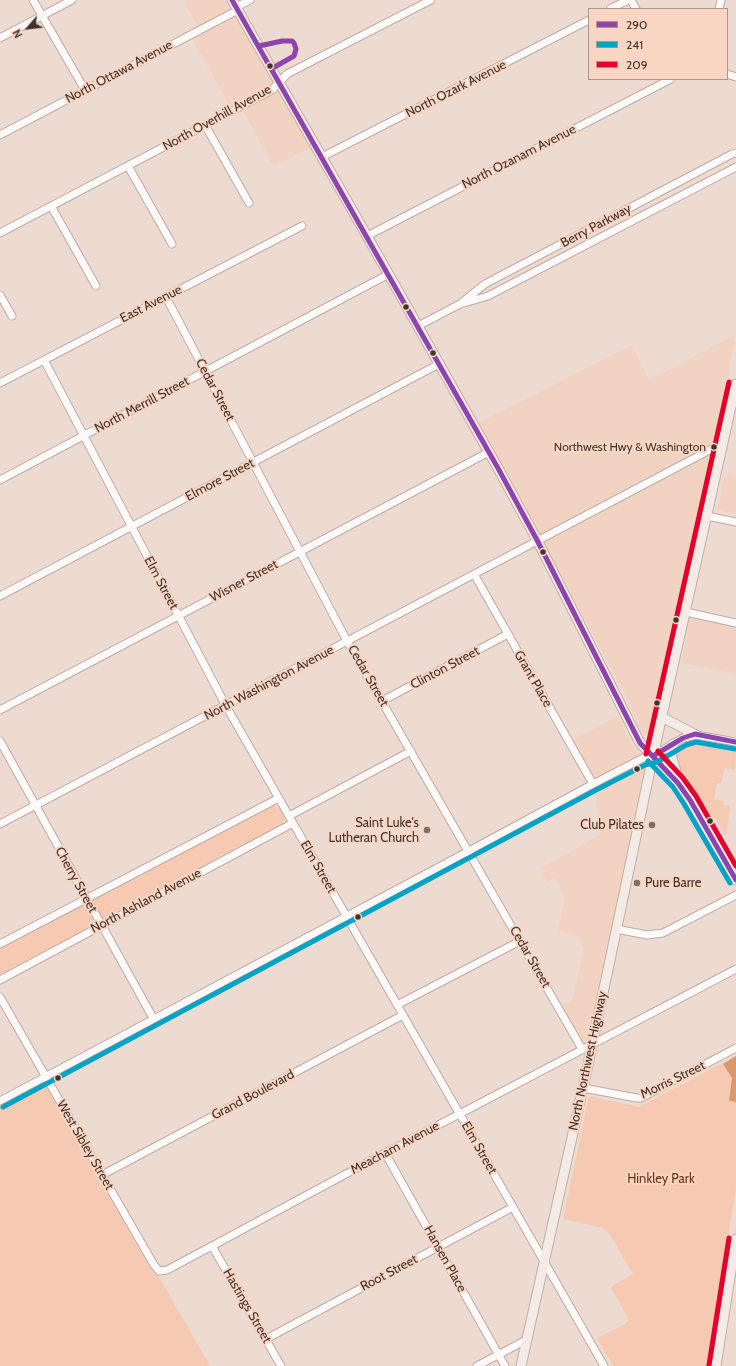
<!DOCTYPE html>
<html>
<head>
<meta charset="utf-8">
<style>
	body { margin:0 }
	#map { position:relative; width:736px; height:1366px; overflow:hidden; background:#eddad0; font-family:Cabin,sans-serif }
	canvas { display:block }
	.legend { position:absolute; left:588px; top:8px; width:140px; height:72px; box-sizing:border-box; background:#f9d6c4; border:1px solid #af9588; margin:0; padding:5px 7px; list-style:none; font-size:12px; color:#41342d }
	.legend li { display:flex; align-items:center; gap:8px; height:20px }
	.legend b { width:20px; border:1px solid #af9588 }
	.north { position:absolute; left:8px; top:8px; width:40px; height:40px; -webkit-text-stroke:3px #f9d6c4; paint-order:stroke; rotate:242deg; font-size:11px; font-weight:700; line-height:16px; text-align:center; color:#41342d }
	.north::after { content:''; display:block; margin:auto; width:14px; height:18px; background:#41342d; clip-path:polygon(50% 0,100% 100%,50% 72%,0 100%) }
</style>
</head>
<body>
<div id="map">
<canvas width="736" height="1366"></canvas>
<ul class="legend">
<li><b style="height:5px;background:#8e44ad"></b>290</li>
<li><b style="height:5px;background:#03a3c6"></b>241</li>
<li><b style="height:5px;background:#e4002b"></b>209</li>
</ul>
<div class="north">N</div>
</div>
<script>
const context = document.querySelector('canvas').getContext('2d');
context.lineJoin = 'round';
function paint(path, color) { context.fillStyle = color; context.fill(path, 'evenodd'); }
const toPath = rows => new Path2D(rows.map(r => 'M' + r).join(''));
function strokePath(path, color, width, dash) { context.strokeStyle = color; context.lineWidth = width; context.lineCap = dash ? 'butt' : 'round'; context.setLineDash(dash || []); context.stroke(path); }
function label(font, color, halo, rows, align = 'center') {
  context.font = font + ' Cabin,sans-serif'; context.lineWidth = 4; context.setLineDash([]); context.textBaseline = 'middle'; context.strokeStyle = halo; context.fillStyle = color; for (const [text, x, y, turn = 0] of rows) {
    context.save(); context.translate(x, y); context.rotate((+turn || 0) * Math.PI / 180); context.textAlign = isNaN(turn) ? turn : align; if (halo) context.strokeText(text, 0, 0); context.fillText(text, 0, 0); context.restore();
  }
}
paint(toPath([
	[183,0,225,0,311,147,274,167,242,109,234,113,189,33,198,27],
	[736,335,731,357,715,453,657,725,652,734,645,734,641,730,627,698,479,423,631,345,649,380],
	[725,472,736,474,736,514,717,510],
	[690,615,736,625,736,674,682,663],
	[618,716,627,736,645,767,646,771,586,1046,580,1048,558,1008,573,999,584,948,578,936,557,931,565,898,555,878,547,882,539,869,600,835,595,788,572,740]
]), '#f2d3c2');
paint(toPath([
	[690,743,736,752,735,770,725,768,721,783,717,783,714,799,724,801,723,805,730,806,726,837,717,821,708,811,675,760,674,753,676,749,680,746],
	[271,806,279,807,281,809,286,817,282,825,0,977,0,948],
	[736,1056,736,1188,707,1366,613,1366,597,1338,625,1324,628,1320,627,1316,611,1288,612,1286,633,1274,609,1233,602,1228,563,1219,589,1096,639,1107],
	[40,1084,45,1086,50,1092,153,1273,159,1277,210,1366,0,1366,0,1106]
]), '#f6cab2');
paint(toPath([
	[736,1056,736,1102,729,1101,732,1078,723,1064]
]), '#db9770');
const minor = toPath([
	[33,0,85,90],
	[631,0,636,9],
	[236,7,250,0],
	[610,9,628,0],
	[719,9,721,0],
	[0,38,72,0],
	[727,74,736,77],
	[205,125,249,203],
	[0,135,238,10],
	[322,157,589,20],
	[128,166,172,244],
	[51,206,96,286],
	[0,233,272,90,287,74,431,0],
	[367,236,671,79],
	[0,295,12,316],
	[166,297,347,641,582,1049],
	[464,303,488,296,736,167],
	[418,326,460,304,485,284,732,154,736,153],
	[44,360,226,706,604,1366],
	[0,383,302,226],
	[0,480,389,274],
	[707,516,736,522],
	[474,574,593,784],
	[0,596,439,364],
	[686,612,736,623],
	[382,701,508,634],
	[0,710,489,452],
	[0,741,153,1018],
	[289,816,411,751],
	[0,824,723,443],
	[616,929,647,935,663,933,736,895],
	[0,944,279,798],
	[0,980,293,823],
	[0,997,154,1265,159,1271,167,1270,212,1246,385,1153,736,969],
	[397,1005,520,941],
	[583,1088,637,1098,641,1098,736,1048],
	[0,1101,469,851,593,784,643,758,653,756,683,738,696,735,736,742],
	[385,1153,505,1366],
	[102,1175,403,1015],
	[212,1246,281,1366],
	[266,1339,513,1207],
	[477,1366,528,1339]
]);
const major = toPath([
	[232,0,367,236,499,470,537,540,640,743,678,783,690,800,736,880],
	[662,717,696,735],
	[673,744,670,751,679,782],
	[521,1366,583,1088,653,756,736,384],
	[716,1366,736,1239]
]);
strokePath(minor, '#baaca5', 9);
strokePath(major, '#c2afa5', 11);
strokePath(minor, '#fcf9f8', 7);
strokePath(major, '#f4ebe6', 9);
strokePath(toPath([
	[232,0,499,470,537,540,640,743,678,783,690,800,736,880],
	[259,46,282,41,292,41,294,43,296,49,294,56,271,69],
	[653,756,683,738,695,734,736,742]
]), '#8e44ad', 5);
strokePath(toPath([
	[648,761,673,787,684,804,730,883],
	[3,1107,596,790,645,765,657,762,686,745,696,742,735,749]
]), '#03a3c6', 5);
strokePath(toPath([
	[658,751,683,778,696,796,736,866],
	[646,754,729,382],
	[709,1365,729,1238]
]), '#e4002b', 5);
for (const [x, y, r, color] of [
	[270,66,3.5,"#41342d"],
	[406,307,3.5,"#41342d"],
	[433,353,3.5,"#41342d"],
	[714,447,3.5,"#41342d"],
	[543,552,3.5,"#41342d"],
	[676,620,3.5,"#41342d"],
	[657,703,3.5,"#41342d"],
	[637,769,3.5,"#41342d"],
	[710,821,3.5,"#41342d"],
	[652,825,4,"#7d6e66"],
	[427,830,4,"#7d6e66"],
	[637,883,4,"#7d6e66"],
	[358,917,3.5,"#41342d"],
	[58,1078,3.5,"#41342d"]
]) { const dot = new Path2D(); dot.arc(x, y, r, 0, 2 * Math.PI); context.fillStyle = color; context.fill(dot); strokePath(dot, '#f9d6c4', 1.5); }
label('12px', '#41342d', '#f9d6c4', [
	["Northwest Hwy & Washington",706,447]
], 'right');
label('13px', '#41342d', '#f9d6c4', [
	["North Ottawa Avenue",119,72,-28],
	["North Ozark Avenue",456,89,-27],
	["North Overhill Avenue",217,118,-29],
	["North Ozanam Avenue",519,157,-27],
	["Berry Parkway",596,226,-28],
	["East Avenue",151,304,-27],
	["Cedar Street",215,390,62],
	["North Merrill Street",142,405,-28],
	["Elmore Street",220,480,-28],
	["Wisner Street",244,581,-28],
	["Elm Street",161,583,62],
	["Clinton Street",445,668,-28],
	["Cedar Street",368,676,60],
	["Grant Place",533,679,60],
	["North Washington Avenue",269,683,-28],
	["Elm Street",318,867,60],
	["Cherry Street",76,880,61],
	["North Ashland Avenue",146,901,-28],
	["Cedar Street",530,957,60],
	["North Northwest Highway",588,1061,-78],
	["Morris Street",673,1080,-26],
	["Grand Boulevard",253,1095,-28],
	["West Sibley Street",85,1145,60],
	["Meacham Avenue",395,1148,-28],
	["Elm Street",479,1148,60],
	["Hansen Place",445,1259,61],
	["Root Street",389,1273,-28],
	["Hastings Street",247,1306,60]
]);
label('13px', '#41342d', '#f9d6c4', [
	["Saint Luke's",419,823],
	["Lutheran Church",419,838],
	["Club Pilates",644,825],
	["Pure Barre",645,883,"left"]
], 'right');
label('13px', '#6d330c', '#f9d6c4', [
	["Hinkley Park",661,1179]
]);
</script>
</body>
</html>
